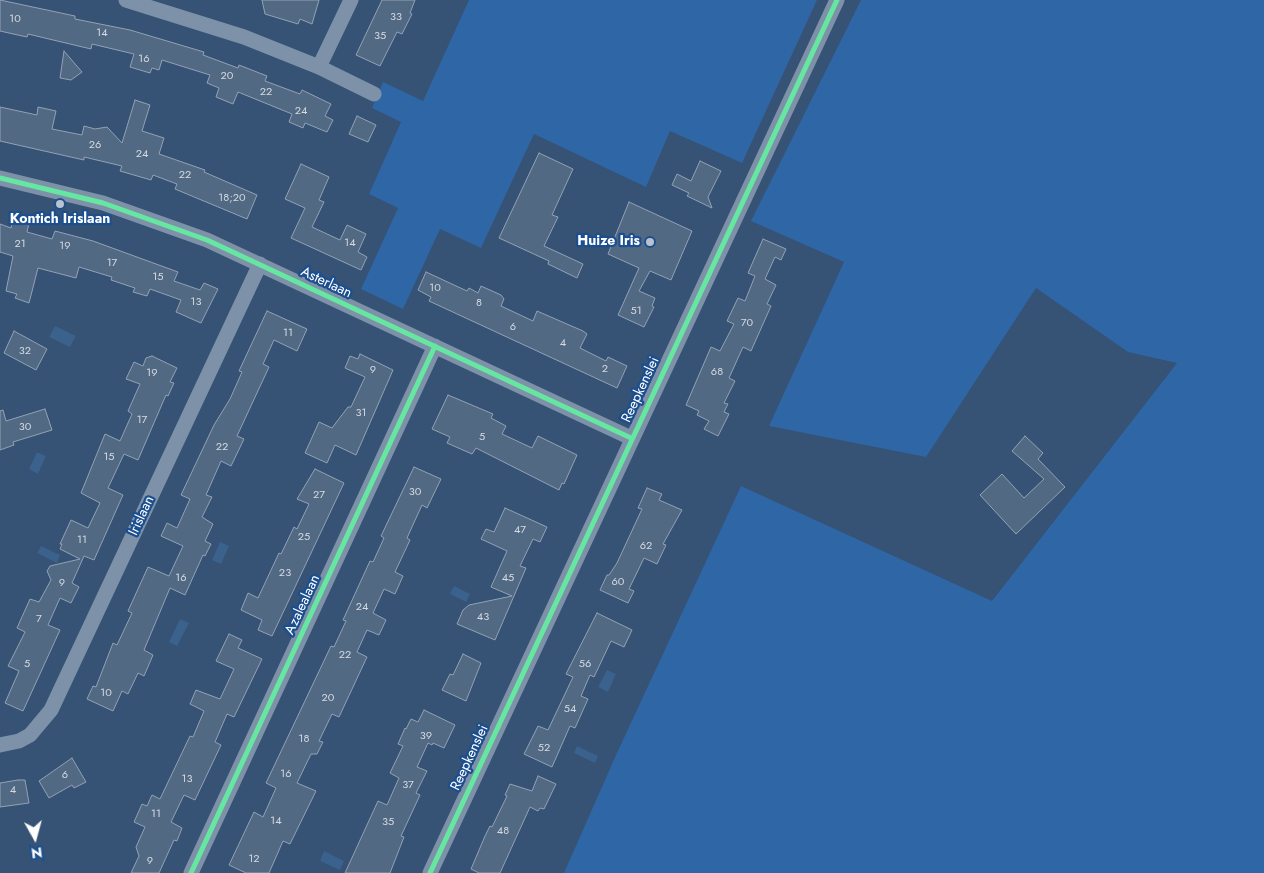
<!DOCTYPE html>
<html>
<head>
<meta charset="utf-8">
<style>
	body { margin:0 }
	#map { position:relative; width:1264px; height:873px; overflow:hidden; background:#365274; font-family:Jost,sans-serif }
	canvas { display:block }
	.north { position:absolute; left:10px; top:813px; width:50px; height:50px; -webkit-text-stroke:4px #1b4f8f; paint-order:stroke; rotate:173deg; font-size:14px; font-weight:700; line-height:20px; text-align:center; color:#fff }
	.north::after { content:''; display:block; margin:auto; width:18px; height:22px; background:#fff; clip-path:polygon(50% 0,100% 100%,50% 72%,0 100%) }
</style>
</head>
<body>
<div id="map">
<canvas width="1264" height="873"></canvas>
<div class="north">N</div>
</div>
<script>
const context = document.querySelector('canvas').getContext('2d');
context.lineJoin = 'round';
function paint(path, color) { context.fillStyle = color; context.fill(path, 'evenodd'); }
const toPath = rows => new Path2D(rows.map(r => 'M' + r).join(''));
function strokePath(path, color, width, dash) { context.strokeStyle = color; context.lineWidth = width; context.lineCap = dash ? 'butt' : 'round'; context.setLineDash(dash || []); context.stroke(path); }
function label(font, color, halo, rows, align = 'center') {
  context.font = font + ' Jost,sans-serif'; context.lineWidth = 4.5; context.setLineDash([]); context.textBaseline = 'middle'; context.strokeStyle = halo; context.fillStyle = color; for (const [text, x, y, turn = 0] of rows) {
    context.save(); context.translate(x, y); context.rotate((+turn || 0) * Math.PI / 180); context.textAlign = isNaN(turn) ? turn : align; if (halo) context.strokeText(text, 0, 0); context.fillText(text, 0, 0); context.restore();
  }
}
paint(toPath([
	[469,0,817,0,742,163,670,131,646,187,534,134,481,248,440,229,403,309,361,289,398,208,369,194,401,122,372,108,383,82,423,101],
	[861,0,1264,0,1264,873,564,873,616,755,741,486,992,601,1177,363,1128,352,1036,288,926,457,769,426,844,262,751,221]
]), '#2f66a5');
paint(toPath([
	[55,326,76,336,70,347,49,337],
	[37,452,46,456,38,474,29,469],
	[220,542,229,546,221,564,212,560],
	[41,546,60,555,57,563,37,553],
	[454,586,470,594,466,602,450,594],
	[180,619,189,623,177,646,169,642],
	[607,670,616,674,608,692,598,687],
	[577,746,598,756,595,763,574,753],
	[324,851,344,861,340,870,320,861]
]), '#3b618d');
const building = toPath([
	[0,0,75,16,75,19,130,30,204,52,203,55,238,68,239,65,267,76,265,81,300,94,302,90,331,104,325,116,333,120,327,132,305,123,303,128,289,122,292,114,238,92,233,104,216,97,219,88,207,83,210,75,162,60,159,70,152,68,150,73,130,67,134,54,92,44,91,49,28,34,27,37,0,31,0,0],
	[262,0,319,0,312,24,300,19,298,24,265,14,262,0],
	[382,0,415,0,410,13,412,14,402,34,397,32,380,66,356,55,382,0],
	[64,51,82,72,71,80,60,78,64,51],
	[135,100,150,105,142,131,164,138,159,154,205,170,204,172,257,195,247,219,175,189,177,184,153,175,151,180,120,171,122,166,84,157,84,160,0,141,0,107,37,115,38,107,56,111,52,129,82,135,84,126,95,129,107,127,122,143,135,100],
	[357,116,376,125,368,142,349,134,357,116],
	[539,153,573,169,552,215,558,217,544,246,583,264,577,278,548,264,549,261,499,238,539,153],
	[700,161,721,171,708,197,712,208,687,196,689,193,672,185,677,174,691,181,700,161],
	[301,164,329,177,319,200,324,202,312,227,340,240,347,225,366,234,358,252,367,257,361,270,291,238,305,208,285,199,301,164],
	[629,202,692,231,671,280,650,271,639,291,655,298,652,306,654,307,644,327,618,315,639,268,608,254,629,202],
	[13,219,29,223,27,232,52,239,55,231,93,241,178,272,174,281,200,290,204,283,218,289,201,323,176,312,181,300,150,289,147,296,133,292,135,288,111,280,112,277,79,267,76,278,38,268,29,303,15,298,17,294,6,291,13,256,0,252,0,224,11,228,13,219],
	[763,239,786,249,781,260,775,257,765,279,776,285,767,304,771,306,751,351,743,347,729,378,735,381,724,403,728,404,724,412,729,414,718,436,704,429,709,421,697,415,699,411,686,405,711,347,720,351,734,324,727,321,738,298,745,301,755,276,748,273,763,239],
	[426,272,467,291,469,288,478,293,481,286,501,295,504,299,501,306,533,321,537,311,583,331,587,334,580,348,606,361,608,357,627,366,617,388,429,301,431,297,418,290,426,272],
	[267,311,307,329,297,351,274,340,263,364,269,367,237,436,244,439,231,466,221,461,206,495,212,497,202,517,213,524,205,541,211,544,205,556,203,555,185,595,170,588,144,650,153,655,144,676,138,673,128,694,122,691,113,711,87,699,93,686,96,687,113,643,117,645,132,613,128,611,148,567,169,576,183,546,161,536,167,523,177,528,190,499,181,495,214,425,230,399,242,372,239,371,267,311],
	[14,331,47,349,36,370,4,353,14,331],
	[360,354,393,370,356,455,335,445,327,463,305,453,319,422,332,428,348,407,351,407,365,377,345,368,350,356,358,359,360,354],
	[152,356,177,368,170,382,174,383,168,396,166,395,138,460,124,454,108,488,123,495,94,560,84,556,72,583,79,587,71,603,60,598,48,625,60,630,23,711,5,703,19,671,8,666,25,632,17,628,30,599,39,602,51,580,47,571,50,566,80,559,60,549,62,544,60,544,71,520,88,528,100,503,81,493,105,434,120,441,132,414,128,411,140,384,126,379,134,362,143,366,146,358,152,356],
	[448,395,493,414,491,418,506,426,502,434,532,448,538,436,577,455,564,484,562,483,559,490,476,448,472,454,447,443,450,437,432,429,448,395],
	[45,409,52,430,13,442,14,445,0,450,0,411,3,410,6,421,45,409],
	[1025,436,1043,453,1038,459,1065,487,1016,534,980,495,1002,474,1024,498,1044,479,1012,451,1025,436],
	[414,467,441,479,427,508,422,505,407,538,410,540,395,572,403,576,395,594,384,589,373,613,386,620,379,635,367,630,357,652,367,657,339,717,332,714,319,741,323,742,317,754,311,754,297,783,316,791,290,844,283,841,269,873,246,873,229,865,254,812,263,817,276,788,266,783,331,646,334,647,346,621,343,620,370,561,373,562,384,538,381,536,414,467],
	[315,469,344,483,272,636,258,630,262,620,241,610,248,593,258,598,279,553,281,554,294,527,297,529,309,504,297,499,315,469],
	[647,488,662,494,659,500,682,510,663,544,666,545,657,564,644,558,629,589,634,591,628,603,600,590,607,575,609,575,617,563,642,509,638,508,647,488],
	[505,508,547,527,540,542,533,539,520,566,526,568,495,640,457,624,463,610,469,605,512,596,491,587,507,551,481,539,486,529,494,532,505,508],
	[597,613,632,630,624,647,611,641,594,677,590,675,581,696,588,699,575,728,570,726,552,767,524,754,538,726,548,730,573,677,566,674,597,613],
	[229,634,242,640,238,648,262,659,234,717,227,714,215,742,221,745,195,800,184,795,171,822,182,828,177,841,174,840,159,873,131,873,139,856,136,847,145,827,134,822,142,804,147,806,152,795,160,799,190,736,193,737,204,711,190,704,196,690,220,699,234,669,216,661,229,634],
	[463,654,481,663,466,701,442,690,450,674,453,675,463,654],
	[424,710,455,725,444,748,433,743,432,745,428,743,417,767,427,771,416,793,420,795,401,836,404,837,390,873,345,873,378,801,387,805,399,778,390,773,403,746,398,744,405,728,406,729,411,719,418,722,424,710],
	[72,758,86,782,74,788,72,785,49,798,39,781,72,758],
	[538,776,556,784,544,809,540,808,538,811,530,807,500,873,479,873,471,869,485,836,490,826,492,827,507,796,505,795,510,784,532,791,538,776],
	[18,780,25,780,29,803,0,807,0,783,18,780]
]);
paint(building, '#526984');
strokePath(building, '#92a2b6', 1);
strokePath(toPath([
	[126,0,244,37,319,67,374,94],
	[319,67,351,0],
	[0,178,103,203,207,240,631,438],
	[0,745,19,741,30,735,51,710,260,264],
	[191,873,435,346],
	[430,873,837,0]
]), '#7d92a8', 15);
strokePath(toPath([
	[0,178,103,203,207,240,631,438],
	[191,873,435,346],
	[430,873,837,0]
]), '#66e7a1', 5);
for (const [x, y, r, color] of [
	[60,204,5,"#b9c2ce"],
	[650,242,5,"#b9c2ce"]
]) { const dot = new Path2D(); dot.arc(x, y, r, 0, 2 * Math.PI); context.fillStyle = color; context.fill(dot); strokePath(dot, '#1b4f8f', 2); }
label('11px', '#d4dae0', null, [
	["33",396,17],
	["10",15,19],
	["14",102,33],
	["35",380,36],
	["16",144,59],
	["20",227,76],
	["22",266,92],
	["24",301,111],
	["26",95,145],
	["24",142,154],
	["22",185,175],
	["18;20",232,198],
	["14",350,243],
	["21",20,244],
	["19",65,246],
	["17",112,263],
	["15",158,277],
	["10",435,288],
	["13",196,302],
	["8",479,303],
	["51",636,311],
	["70",747,323],
	["6",513,327],
	["11",288,333],
	["4",563,343],
	["32",25,351],
	["2",605,369],
	["9",373,370],
	["68",717,372],
	["19",152,373],
	["31",361,413],
	["17",142,420],
	["30",25,427],
	["5",482,437],
	["22",222,447],
	["15",109,457],
	["30",415,492],
	["27",319,495],
	["47",520,530],
	["25",304,537],
	["11",82,540],
	["62",646,546],
	["23",285,573],
	["16",181,578],
	["45",508,578],
	["60",618,582],
	["9",62,583],
	["24",362,607],
	["43",483,617],
	["7",39,619],
	["22",345,655],
	["5",27,664],
	["56",585,664],
	["10",106,693],
	["20",328,698],
	["54",570,709],
	["39",426,736],
	["18",304,739],
	["52",544,748],
	["16",286,774],
	["6",65,775],
	["13",187,779],
	["37",408,785],
	["4",13,790],
	["11",156,814],
	["14",276,821],
	["35",388,822],
	["48",503,831],
	["12",254,859],
	["9",150,861]
]);
label('bold 14px', '#fff', '#1b4f8f', [
	["Kontich Irislaan",60,220],
	["Huize Iris",640,242,"right"]
]);
label('14px', '#fff', '#1b4f8f', [
	["Asterlaan",326,283,25],
	["Reepkenslei",641,390,-65],
	["Irislaan",142,516,-65],
	["Azalealaan",303,605,-65],
	["Reepkenslei",470,758,-65]
]);
</script>
</body>
</html>
